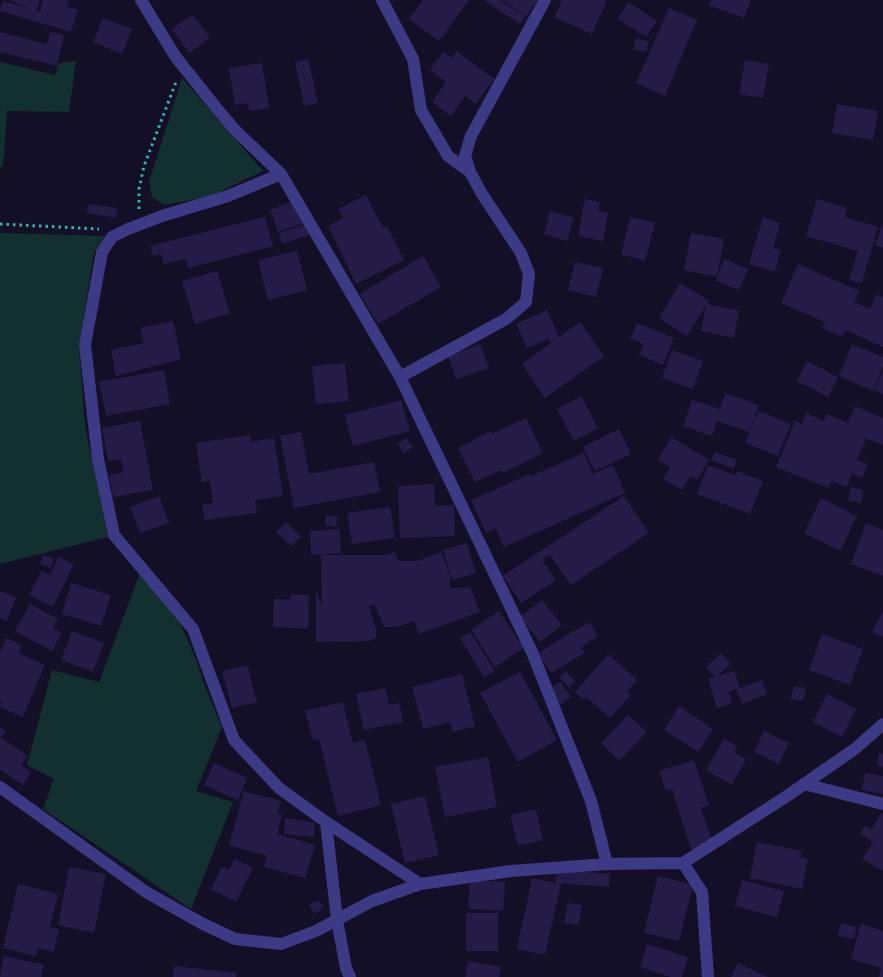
<!DOCTYPE html>
<html>
<head>
<meta charset="utf-8">
<style>
	body { margin:0 }
	canvas { display:block; background:#130f26 }
</style>
</head>
<body>
<canvas width="883" height="977"></canvas>
<script>
const context = document.querySelector('canvas').getContext('2d');
context.lineJoin = 'round';
function paint(path, color) { context.fillStyle = color; context.fill(path, 'evenodd'); }
const toPath = rows => new Path2D(rows.map(r => 'M' + r).join(''));
function strokePath(path, color, width, dash) { context.strokeStyle = color; context.lineWidth = width; context.lineCap = dash ? 'butt' : 'round'; context.setLineDash(dash || []); context.stroke(path); }
paint(toPath([
	[76,61,69,112,7,111,3,167,0,167,0,62,55,75,59,63],
	[182,78,263,171,209,197,164,205,152,197,149,182],
	[0,233,105,236,94,252,79,346,85,426,108,537,0,564],
	[140,573,179,621,196,659,205,687,222,727,196,791,233,802,191,909,43,809,54,779,27,765,52,670,99,682]
]), '#12302f');
paint(toPath([
	[9,0,40,0,36,11,40,12,43,0,69,0,67,7,78,10,71,32,0,11,3,1,31,9],
	[423,0,469,0,439,41,409,19],
	[485,0,499,0,525,16,520,24,485,1],
	[502,0,538,0,526,16],
	[562,0,607,0,592,34,554,17],
	[711,0,751,0,744,18,709,5],
	[628,2,657,21,646,37,618,19],
	[669,8,697,20,665,96,636,83],
	[193,14,210,38,189,53,172,29],
	[103,18,132,29,122,54,93,42],
	[0,32,47,44,50,32,64,35,57,66,0,52],
	[636,38,649,42,646,52,633,49],
	[457,51,494,79,476,104,465,96,451,116,432,102,446,82,430,70,443,52,452,58],
	[308,59,318,103,304,106,295,62],
	[745,60,769,64,763,98,739,94],
	[262,63,269,108,249,111,248,103,235,105,229,68],
	[837,104,878,111,873,140,832,133],
	[366,195,383,228,387,226,404,260,356,284,328,226,343,218,338,209],
	[585,199,600,202,598,211,608,213,603,241,578,236],
	[817,199,847,208,845,217,878,227,862,283,849,280,858,251,806,236],
	[296,200,304,223,278,232,270,210],
	[88,204,117,208,116,218,87,213],
	[550,211,574,218,567,241,544,234],
	[265,217,273,246,188,268,186,259,164,264,161,254,153,256,150,246],
	[630,217,655,223,645,261,621,254],
	[763,217,780,223,773,248,781,250,775,272,749,264],
	[883,223,883,248,875,245],
	[306,224,309,235,282,244,279,233],
	[691,233,724,239,717,277,684,270],
	[297,251,307,290,268,300,258,260],
	[423,256,441,287,378,324,360,294],
	[724,259,748,269,739,290,716,281],
	[575,262,603,268,596,297,568,290],
	[798,264,859,291,854,302,870,309,876,294,883,297,883,347,845,330,842,337,822,328,825,322,781,303],
	[217,271,230,313,195,324,182,281],
	[680,283,709,301,707,304,739,311,734,338,701,331,706,305,687,336,659,318],
	[547,310,559,337,580,322,604,356,545,398,522,364,554,341,550,343,549,339,527,348,516,324],
	[173,321,181,359,116,376,111,350,144,343,140,328],
	[637,323,674,338,663,365,639,355,644,344,630,339],
	[480,344,489,368,456,379,448,356],
	[852,344,883,357,883,366,873,391,839,376],
	[672,350,703,361,693,389,662,378],
	[807,361,838,377,828,397,797,381],
	[345,363,349,401,316,404,312,366],
	[164,370,170,404,106,416,99,382],
	[883,371,883,394,874,390],
	[725,393,759,405,749,432,717,421,712,436,683,426,692,400,720,409],
	[581,396,598,428,574,441,557,409],
	[401,400,410,431,353,446,345,415],
	[855,406,883,418,883,445,866,438,857,460,868,464,862,478,852,474,847,487,832,481,829,488,776,467,795,421,802,424,806,413,824,421,827,414,848,423],
	[758,411,791,424,778,456,745,443],
	[526,418,543,453,503,473,501,470,475,482,458,448,491,431,492,434],
	[140,421,153,490,113,497,109,475,124,472,121,459,108,461,102,428],
	[619,429,631,454,595,471,583,447],
	[301,432,309,474,374,462,380,492,294,508,280,436],
	[250,435,251,442,274,438,283,496,255,500,257,513,205,520,202,504,213,503,210,481,202,482,196,443],
	[671,437,709,460,697,480,690,476,682,490,663,479,670,467,658,460],
	[406,438,413,447,404,453,398,444],
	[715,452,737,460,733,469,711,460],
	[584,453,593,474,613,465,625,493,504,547,495,528,486,533,471,500,530,474,531,476],
	[708,465,735,475,737,471,763,481,750,514,697,494],
	[434,484,435,506,454,505,455,536,400,538,398,486],
	[851,487,863,490,861,503,848,501],
	[159,496,169,523,140,533,130,507],
	[624,496,649,533,571,585,550,555,542,560,556,580,521,603,503,576],
	[821,498,857,516,840,551,804,533],
	[390,507,395,538,352,544,347,513],
	[326,515,338,517,336,527,325,525],
	[286,522,301,537,291,546,276,532],
	[866,523,883,530,883,576,851,564],
	[340,529,341,553,311,555,310,531],
	[467,543,476,573,452,580,443,550],
	[395,552,398,561,418,561,441,552,450,576,450,588,470,587,480,612,419,634,414,621,398,627,384,627,375,605,369,605,376,630,376,638,368,641,316,642,316,591,322,606,321,555,385,555],
	[43,555,54,559,51,568,40,564],
	[58,557,74,564,53,607,29,595,41,571,50,575],
	[71,583,111,595,101,626,62,614],
	[0,591,16,597,7,621,0,618],
	[291,594,309,595,308,629,273,627,274,599,290,600],
	[542,600,562,625,540,642,520,617],
	[30,604,58,619,53,628,62,633,52,651,15,631],
	[499,611,524,648,495,667,471,630],
	[883,611,883,637,872,632],
	[589,622,598,636,581,647,585,653,551,673,538,653],
	[72,631,104,643,93,672,61,660],
	[470,632,495,671,484,677,460,638],
	[822,634,863,649,850,685,809,670],
	[6,638,22,645,19,653,45,665,23,717,0,707,2,701,0,701,0,653],
	[721,653,731,664,717,676,734,671,740,688,762,680,767,694,742,704,736,689,729,692,732,703,717,708,708,679,715,676,706,667],
	[608,654,637,680,627,691,631,695,610,718,586,697,584,700,575,692],
	[247,665,257,702,232,708,222,671],
	[566,671,576,682,569,688,559,677],
	[520,672,557,740,518,762,480,693],
	[462,674,475,726,453,732,450,722,423,729,412,687],
	[560,682,571,697,561,705,549,690],
	[794,686,806,688,803,701,791,699],
	[385,688,389,705,399,703,403,722,364,730,356,694],
	[827,694,856,709,842,737,813,722],
	[343,702,353,743,365,740,381,805,338,816,319,739,313,740,305,711],
	[679,706,713,729,698,752,664,730],
	[628,715,647,732,619,761,601,743],
	[0,727,6,731,1,738,28,756,21,765,31,772,23,785,0,770],
	[764,731,789,743,779,764,754,752],
	[724,739,737,746,734,752,746,759,732,785,706,770],
	[879,753,883,754,883,767,877,766],
	[488,757,497,807,445,817,435,767],
	[694,760,709,805,701,808,713,843,691,850,672,789,666,791,659,771],
	[214,763,247,778,238,800,204,785],
	[865,773,883,776,883,794,862,790],
	[244,791,281,801,277,813,282,814,277,834,315,845,305,878,264,867,267,856,229,845],
	[425,796,439,855,405,863,391,804],
	[536,809,543,840,518,846,510,815],
	[881,813,883,814,883,871,862,859,873,842,860,834,865,825,872,829],
	[285,818,315,823,314,837,284,834],
	[757,842,802,851,800,857,808,859,802,889,750,878],
	[235,859,253,868,236,902,211,889,222,867,229,870],
	[69,867,106,874,94,933,58,925],
	[556,870,610,874,609,887,555,883],
	[658,876,693,885,679,941,644,933],
	[532,878,561,884,545,955,517,949],
	[470,880,505,882,503,911,468,909],
	[742,880,784,891,777,917,735,906],
	[18,884,58,894,50,927,59,929,54,952,38,948,36,956,3,948],
	[318,900,324,907,314,914,309,905],
	[568,903,582,905,579,925,564,923],
	[466,913,498,913,498,951,466,951],
	[841,923,857,927,854,939,838,936],
	[861,924,883,931,883,977,879,977,881,968,851,959],
	[647,944,688,957,682,977,671,977,640,967],
	[4,956,44,965,41,977,0,977],
	[468,961,501,967,499,977,465,977],
	[738,963,768,977,731,977],
	[174,966,236,973,236,977,173,977]
]), '#241b47');
strokePath(toPath([
	[139,209,139,189,144,166,176,82],
	[0,224,99,229]
]), '#2fb8b0', 3, [2.5, 4]);
strokePath(toPath([
	[141,0,175,56,214,105,235,130,281,174,400,377,532,652,591,801,607,864],
	[382,0,413,59,421,110,448,156,470,172],
	[281,174,228,196,162,216,128,229,112,237,102,252,85,345,98,459,114,535,193,629,234,740,279,788,326,822,337,920,346,968,350,977],
	[400,377,506,319,526,302,529,274,521,253,482,194,470,172,465,156,471,136,545,0],
	[804,784,883,804],
	[0,787,146,892,203,924,235,939,281,944,316,931,372,901,420,884,511,871,607,864,683,863,702,892,708,977],
	[326,822,420,884],
	[683,863,787,796,856,748,883,724]
]), '#3d3a85', 12);
</script>
</body>
</html>
